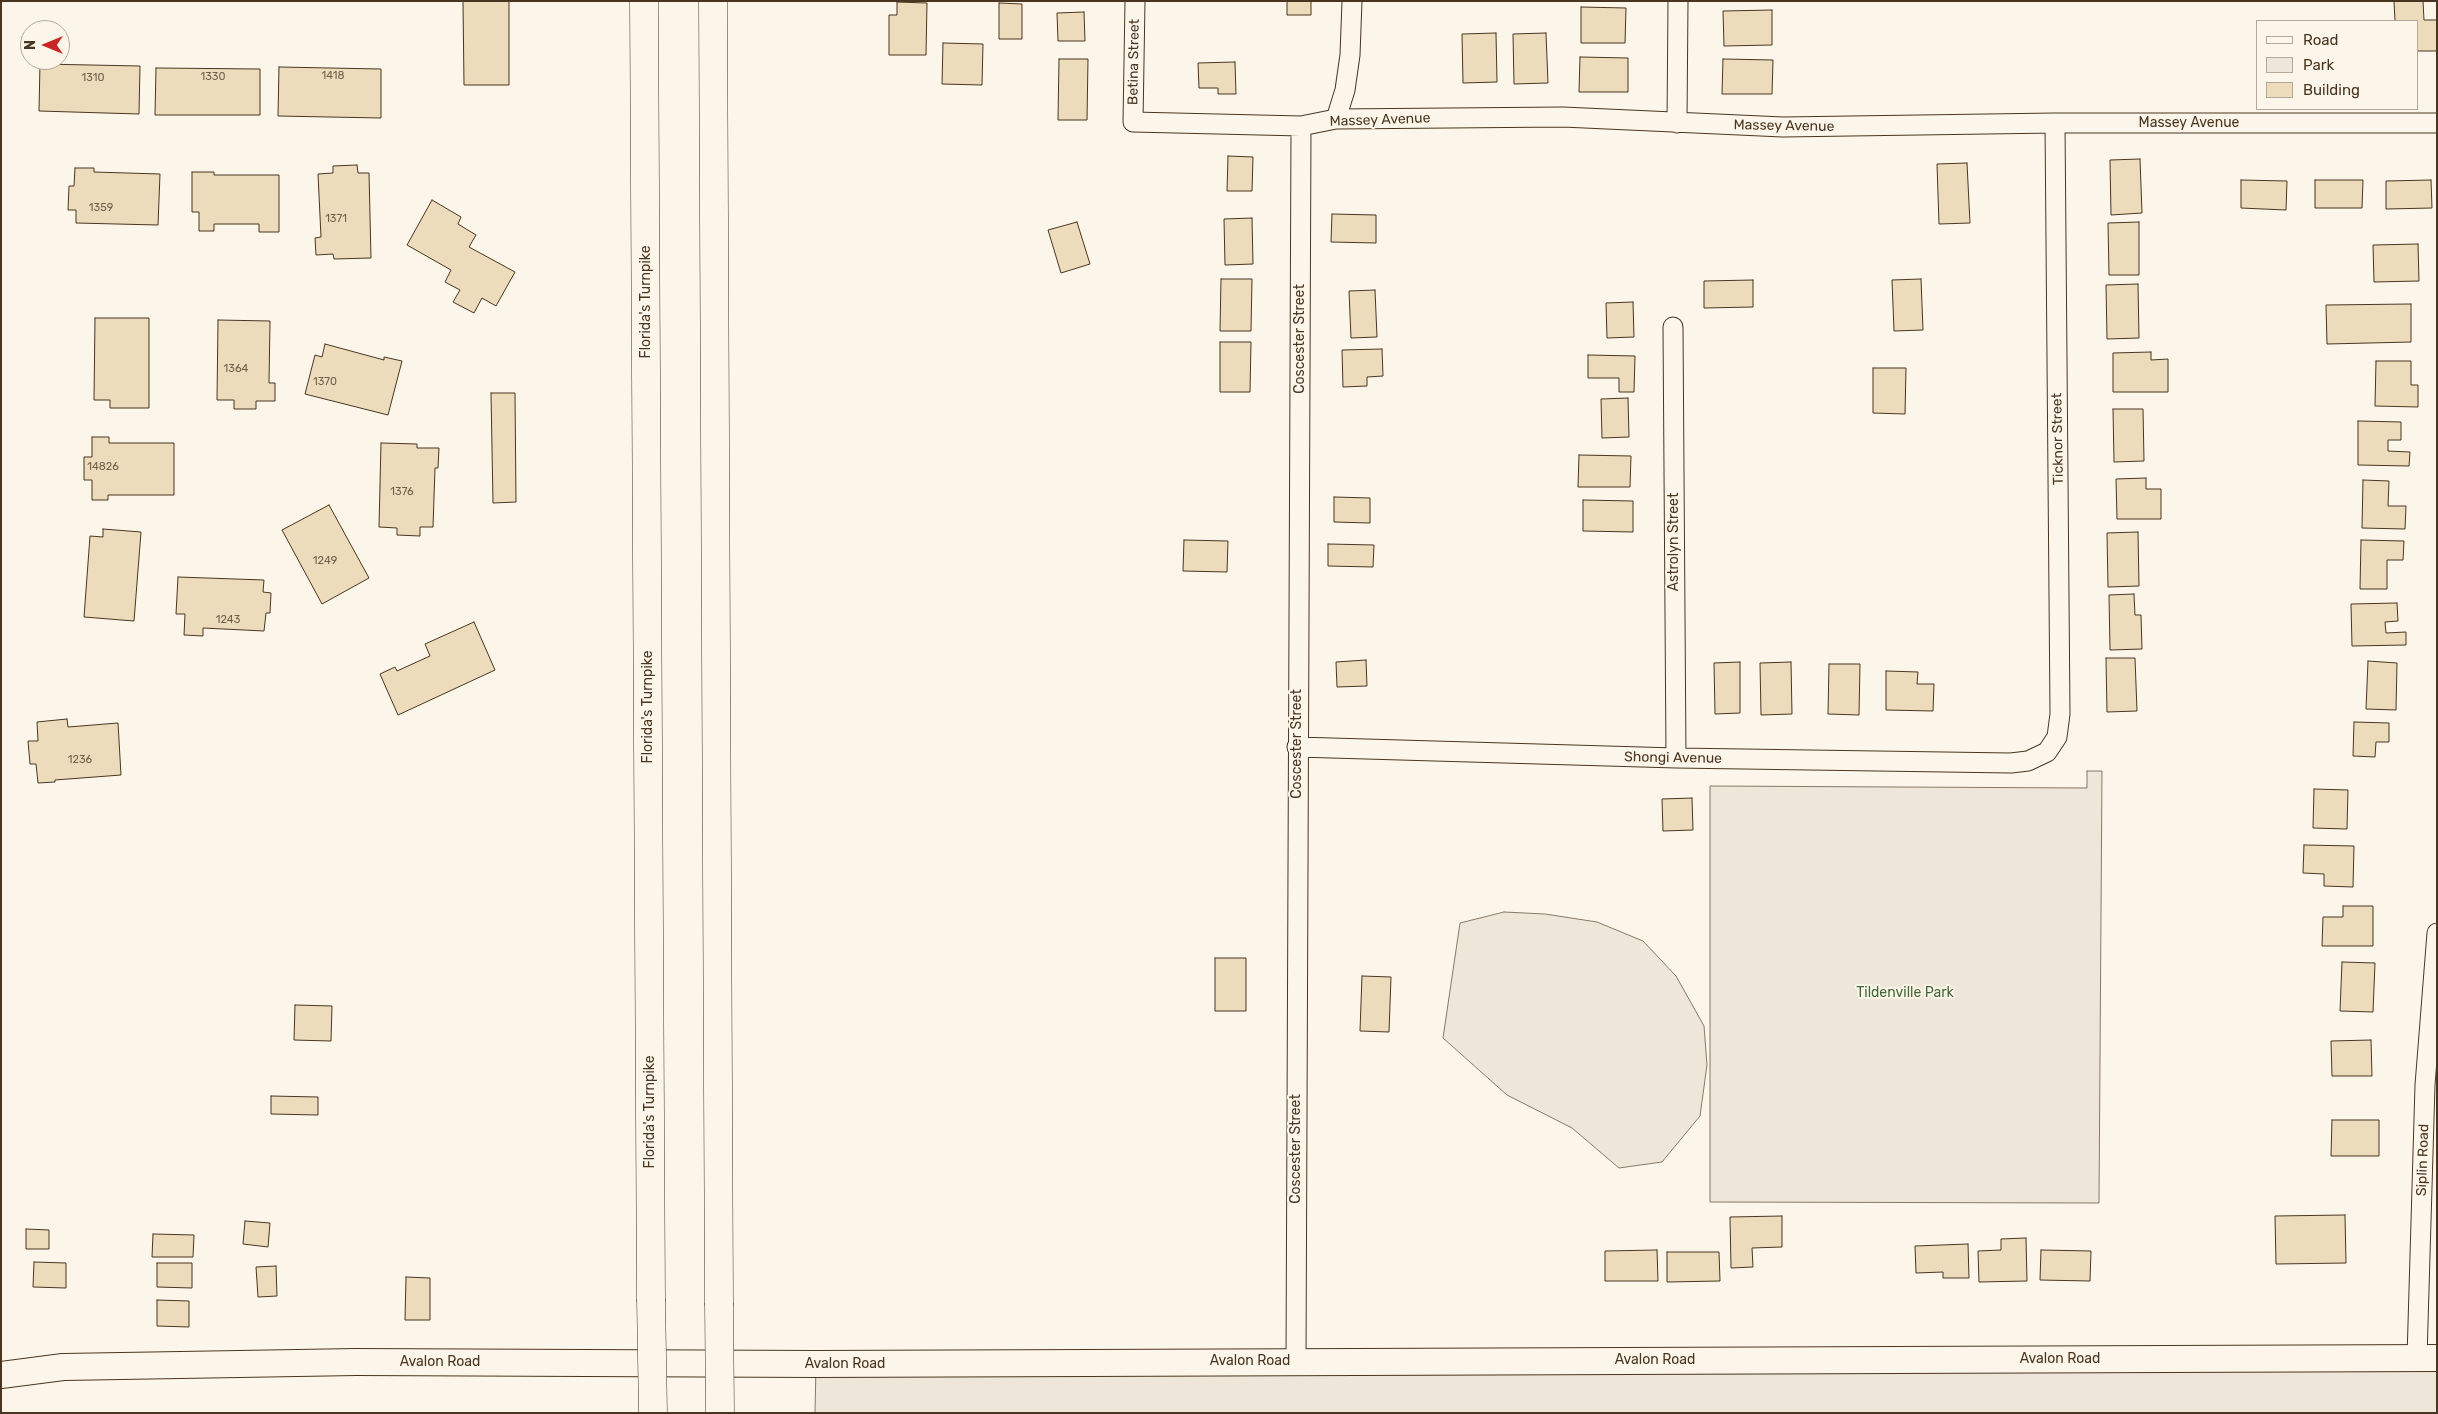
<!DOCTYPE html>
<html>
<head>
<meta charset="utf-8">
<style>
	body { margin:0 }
	#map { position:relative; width:2438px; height:1414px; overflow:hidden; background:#fbf6e9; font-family:Rubik,sans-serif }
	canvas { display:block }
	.frame { position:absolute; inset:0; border:2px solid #4a3520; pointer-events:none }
	.legend { position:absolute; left:2256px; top:20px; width:162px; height:90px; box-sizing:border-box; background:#fbf6e9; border:1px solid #b4a999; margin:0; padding:6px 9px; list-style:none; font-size:15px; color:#4a3520 }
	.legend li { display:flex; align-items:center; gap:10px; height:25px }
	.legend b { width:25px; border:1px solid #b4a999 }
	.north { position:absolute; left:20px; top:20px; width:50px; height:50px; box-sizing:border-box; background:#fbf6e9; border:1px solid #b4a999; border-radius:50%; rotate:270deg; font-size:14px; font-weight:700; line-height:20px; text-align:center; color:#4a3520 }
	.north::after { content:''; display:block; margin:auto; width:18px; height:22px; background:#c62828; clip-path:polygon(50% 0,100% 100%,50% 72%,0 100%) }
</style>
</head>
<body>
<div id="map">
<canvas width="2438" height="1414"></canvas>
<div class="frame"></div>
<ul class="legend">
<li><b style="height:6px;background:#fbf6e9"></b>Road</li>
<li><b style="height:14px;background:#ede6d9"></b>Park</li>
<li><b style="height:14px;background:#ecdcbc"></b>Building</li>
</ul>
<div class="north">N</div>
</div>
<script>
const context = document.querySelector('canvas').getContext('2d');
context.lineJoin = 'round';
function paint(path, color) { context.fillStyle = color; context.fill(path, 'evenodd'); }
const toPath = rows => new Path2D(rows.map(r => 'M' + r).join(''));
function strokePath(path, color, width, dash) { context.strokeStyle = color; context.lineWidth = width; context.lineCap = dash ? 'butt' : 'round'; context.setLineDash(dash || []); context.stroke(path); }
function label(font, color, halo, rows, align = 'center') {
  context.font = font + ' Rubik,sans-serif'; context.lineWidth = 4; context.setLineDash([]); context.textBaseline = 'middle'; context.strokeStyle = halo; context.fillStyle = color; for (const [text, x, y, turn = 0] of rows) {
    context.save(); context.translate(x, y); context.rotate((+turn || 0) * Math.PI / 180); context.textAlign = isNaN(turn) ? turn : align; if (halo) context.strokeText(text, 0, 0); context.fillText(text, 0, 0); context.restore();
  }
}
const green = toPath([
	[2087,771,2102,771,2099,1203,1710,1202,1710,786,2087,788,2087,771],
	[1504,912,1545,914,1597,922,1643,941,1676,976,1704,1026,1707,1065,1700,1116,1662,1162,1619,1168,1572,1128,1507,1095,1443,1038,1460,923,1504,912],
	[2437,1358,2437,1413,815,1413,816,1364,2437,1358]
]);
paint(green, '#ede6d9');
strokePath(green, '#887966', 1);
const building = toPath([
	[463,1,509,1,509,85,464,85,463,1],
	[1287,1,1311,1,1311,15,1287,15,1287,1],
	[2394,1,2423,1,2424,20,2437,20,2437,51,2417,51,2417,21,2395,21,2394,1],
	[897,2,927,3,926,55,889,55,889,15,897,15,897,2],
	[999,3,1022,4,1022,39,999,39,999,3],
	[1581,7,1626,8,1625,43,1581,43,1581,7],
	[1772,10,1772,45,1724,46,1723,11,1772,10],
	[1084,12,1085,41,1058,41,1057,13,1084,12],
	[1496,33,1497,82,1463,83,1462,34,1496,33],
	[1546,33,1548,83,1514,84,1513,34,1546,33],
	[943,43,983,44,982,85,942,84,943,43],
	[1580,57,1628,58,1628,92,1579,92,1580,57],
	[1059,59,1088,59,1087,120,1058,120,1059,59],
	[1723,59,1773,60,1772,94,1722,94,1723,59],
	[1235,62,1236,94,1218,94,1218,88,1199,88,1198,63,1235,62],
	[40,64,140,66,139,114,39,111,40,64],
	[279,67,381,69,381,118,278,116,279,67],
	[156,68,260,69,260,115,155,115,156,68],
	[1228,156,1253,157,1252,191,1227,191,1228,156],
	[2140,159,2142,213,2111,215,2110,160,2140,159],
	[1967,163,1970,223,1939,224,1937,164,1967,163],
	[357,165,358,173,369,173,371,258,334,259,333,254,316,255,315,238,321,237,318,174,333,173,333,166,357,165],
	[75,168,94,168,94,172,160,174,158,225,76,223,76,210,68,210,69,186,74,186,75,168],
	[192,172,214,172,214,175,279,175,279,232,259,232,259,224,214,224,214,231,199,231,199,212,192,212,192,172],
	[2241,180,2287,181,2286,210,2241,208,2241,180],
	[2315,180,2363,180,2362,208,2315,208,2315,180],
	[2431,180,2432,208,2386,209,2386,181,2431,180],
	[432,200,461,217,458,224,476,235,469,247,515,272,496,306,482,298,474,313,453,302,460,290,445,282,451,270,407,245,432,200],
	[1332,214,1376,215,1376,243,1331,242,1332,214],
	[1252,218,1253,264,1225,265,1224,219,1252,218],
	[1077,222,1090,264,1061,273,1048,230,1077,222],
	[2139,222,2139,275,2109,275,2108,223,2139,222],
	[2418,244,2419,281,2374,282,2373,245,2418,244],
	[1221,279,1252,279,1251,331,1220,331,1221,279],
	[1921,279,1923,330,1894,331,1892,280,1921,279],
	[1753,280,1753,307,1704,308,1704,281,1753,280],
	[2138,284,2139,338,2107,339,2106,285,2138,284],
	[1375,290,1377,337,1351,338,1349,291,1375,290],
	[1633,302,1634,337,1607,338,1606,303,1633,302],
	[2411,304,2411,342,2327,344,2326,305,2411,304],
	[95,318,149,318,149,408,110,408,110,400,94,400,95,318],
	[218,320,270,321,269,383,275,383,275,401,256,401,256,409,234,409,234,400,217,400,218,320],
	[1220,342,1251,342,1250,392,1220,392,1220,342],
	[325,344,384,360,384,357,402,361,388,415,305,394,315,355,322,357,325,344],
	[1382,349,1383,376,1367,377,1367,386,1343,387,1342,350,1382,349],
	[2151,352,2151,360,2168,359,2168,392,2113,392,2113,353,2151,352],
	[1588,355,1635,356,1634,392,1619,392,1619,378,1588,378,1588,355],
	[2376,361,2411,361,2411,385,2418,385,2418,407,2375,406,2376,361],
	[1873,368,1906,368,1905,414,1873,413,1873,368],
	[491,393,515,393,516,502,493,503,491,393],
	[1628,398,1629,437,1602,438,1601,399,1628,398],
	[2113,409,2143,409,2144,461,2114,462,2113,409],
	[2358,421,2401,422,2401,440,2388,440,2388,451,2410,452,2409,466,2358,465,2358,421],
	[92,437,109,437,109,443,174,443,174,495,108,495,108,500,92,500,92,480,84,480,84,457,92,457,92,437],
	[381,443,417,444,417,448,439,448,438,468,435,468,433,527,420,527,420,536,397,535,397,528,379,527,381,443],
	[1579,455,1631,456,1630,487,1578,487,1579,455],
	[2146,478,2146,489,2161,489,2161,519,2117,519,2116,479,2146,478],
	[2363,480,2389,481,2388,506,2406,506,2405,529,2362,528,2363,480],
	[1334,497,1370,498,1370,523,1334,522,1334,497],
	[1583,500,1633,501,1633,532,1583,531,1583,500],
	[329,505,369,578,322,604,282,530,329,505],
	[103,529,141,532,134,621,84,617,90,536,103,537,103,529],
	[2138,532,2139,586,2108,587,2107,533,2138,532],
	[1184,540,1228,541,1227,572,1183,571,1184,540],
	[2361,540,2404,541,2403,560,2387,560,2387,589,2360,589,2361,540],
	[1328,544,1374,545,1373,567,1328,566,1328,544],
	[178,577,264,580,263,592,271,593,270,613,266,613,264,631,203,628,203,636,184,635,185,614,176,614,178,577],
	[2134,594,2135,615,2141,615,2142,649,2110,650,2109,595,2134,594],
	[2397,603,2398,621,2385,622,2386,633,2406,632,2406,645,2352,646,2351,604,2397,603],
	[474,622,495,670,398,715,380,674,395,667,397,671,430,656,425,644,474,622],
	[2106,658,2135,658,2137,711,2107,712,2106,658],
	[1366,660,1367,686,1337,687,1336,662,1366,660],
	[2368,661,2397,663,2396,710,2366,709,2368,661],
	[1740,662,1740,713,1715,714,1714,663,1740,662],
	[1791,662,1792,714,1761,715,1760,663,1791,662],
	[1829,664,1860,664,1859,715,1828,714,1829,664],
	[1886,671,1918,672,1917,684,1934,684,1933,711,1886,710,1886,671],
	[67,719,68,727,118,723,121,775,55,780,55,782,38,783,36,764,30,764,28,741,38,741,37,722,67,719],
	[2354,722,2389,723,2389,742,2376,742,2375,757,2353,756,2354,722],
	[2314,789,2348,790,2347,829,2313,828,2314,789],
	[1692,798,1693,830,1663,831,1662,799,1692,798],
	[2304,845,2354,846,2353,887,2324,886,2324,874,2303,873,2304,845],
	[2343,906,2373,906,2373,946,2322,946,2323,917,2343,917,2343,906],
	[1215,958,1246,958,1246,1011,1215,1011,1215,958],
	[2342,962,2375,963,2373,1012,2340,1011,2342,962],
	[1362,976,1391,977,1389,1032,1360,1031,1362,976],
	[295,1005,332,1006,331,1041,294,1040,295,1005],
	[2371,1040,2372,1076,2332,1076,2331,1041,2371,1040],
	[271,1096,318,1097,318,1115,271,1114,271,1096],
	[2332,1120,2379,1120,2379,1156,2331,1156,2332,1120],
	[2345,1215,2346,1263,2276,1264,2275,1216,2345,1215],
	[1782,1216,1782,1247,1752,1248,1753,1267,1731,1268,1730,1217,1782,1216],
	[245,1221,270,1223,268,1247,243,1244,245,1221],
	[26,1229,49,1230,49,1249,26,1249,26,1229],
	[153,1234,194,1235,193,1257,152,1257,153,1234],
	[2026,1238,2027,1281,1979,1282,1978,1251,2001,1250,2001,1239,2026,1238],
	[1968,1244,1969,1278,1943,1278,1943,1272,1916,1273,1915,1246,1968,1244],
	[1657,1250,1658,1281,1605,1281,1605,1251,1657,1250],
	[2041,1250,2091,1251,2090,1281,2040,1280,2041,1250],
	[1667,1252,1719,1252,1720,1281,1667,1282,1667,1252],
	[34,1262,66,1263,66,1288,33,1287,34,1262],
	[157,1263,192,1263,192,1288,157,1287,157,1263],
	[276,1266,277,1296,258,1297,256,1267,276,1266],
	[406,1277,430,1278,430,1320,405,1320,406,1277],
	[157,1300,189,1301,189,1327,157,1326,157,1300]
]);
paint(building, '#ecdcbc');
strokePath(building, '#4a3520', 1);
const street = toPath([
	[1135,1,1133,122,1301,126,1336,119,1563,117,1783,127,2055,123,2437,123],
	[1336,119,1345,90,1350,55,1352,1],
	[1677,123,1678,1],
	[1673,327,1676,758],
	[1297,747,1676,758,2011,763,2028,761,2047,752,2057,737,2060,714,2055,123],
	[2417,1358,2425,1085,2437,933],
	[1296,1361,1301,126]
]);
const secondary = toPath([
	[1,1375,63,1367,356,1362,816,1364,2437,1358]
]);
const highway = toPath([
	[644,1,651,1299],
	[713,1,719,1303]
]);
strokePath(street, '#4a3520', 21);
strokePath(secondary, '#4a3520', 28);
strokePath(highway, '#4a3520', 29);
strokePath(street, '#fbf6e9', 19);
strokePath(secondary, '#fbf6e9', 26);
strokePath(highway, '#fbf6e9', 28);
const highwayBridge = toPath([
	[651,1299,653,1413],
	[719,1303,720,1413]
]);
strokePath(highwayBridge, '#4a3520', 29, []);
strokePath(highwayBridge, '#fbf6e9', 28);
label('11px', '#725f47', null, [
	["1418",333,76],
	["1330",213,77],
	["1310",93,78],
	["1359",101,208],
	["1371",336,219],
	["1364",236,369],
	["1370",325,382],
	["14826",103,467],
	["1376",402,492],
	["1249",325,561],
	["1243",228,620],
	["1236",80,760]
]);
label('14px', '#4a3520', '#fbf6e9', [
	["Betina Street",1134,62,-89],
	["Massey Avenue",1380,120,-2],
	["Massey Avenue",2189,123],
	["Massey Avenue",1784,126,1],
	["Florida's Turnpike",646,302,-90],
	["Coscester Street",1300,339,-90],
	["Ticknor Street",2058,439,-91],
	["Astrolyn Street",1674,542,-90],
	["Florida's Turnpike",648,707,-90],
	["Coscester Street",1297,744,-90],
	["Shongi Avenue",1673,758,1],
	["Florida's Turnpike",650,1112,-90],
	["Coscester Street",1296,1149,-90],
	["Siplin Road",2423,1160,-88],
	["Avalon Road",2060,1359],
	["Avalon Road",1655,1360],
	["Avalon Road",1250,1361],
	["Avalon Road",440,1362],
	["Avalon Road",845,1364]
]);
label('14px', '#436837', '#fbf6e9', [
	["Tildenville Park",1905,993]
]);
</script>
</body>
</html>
